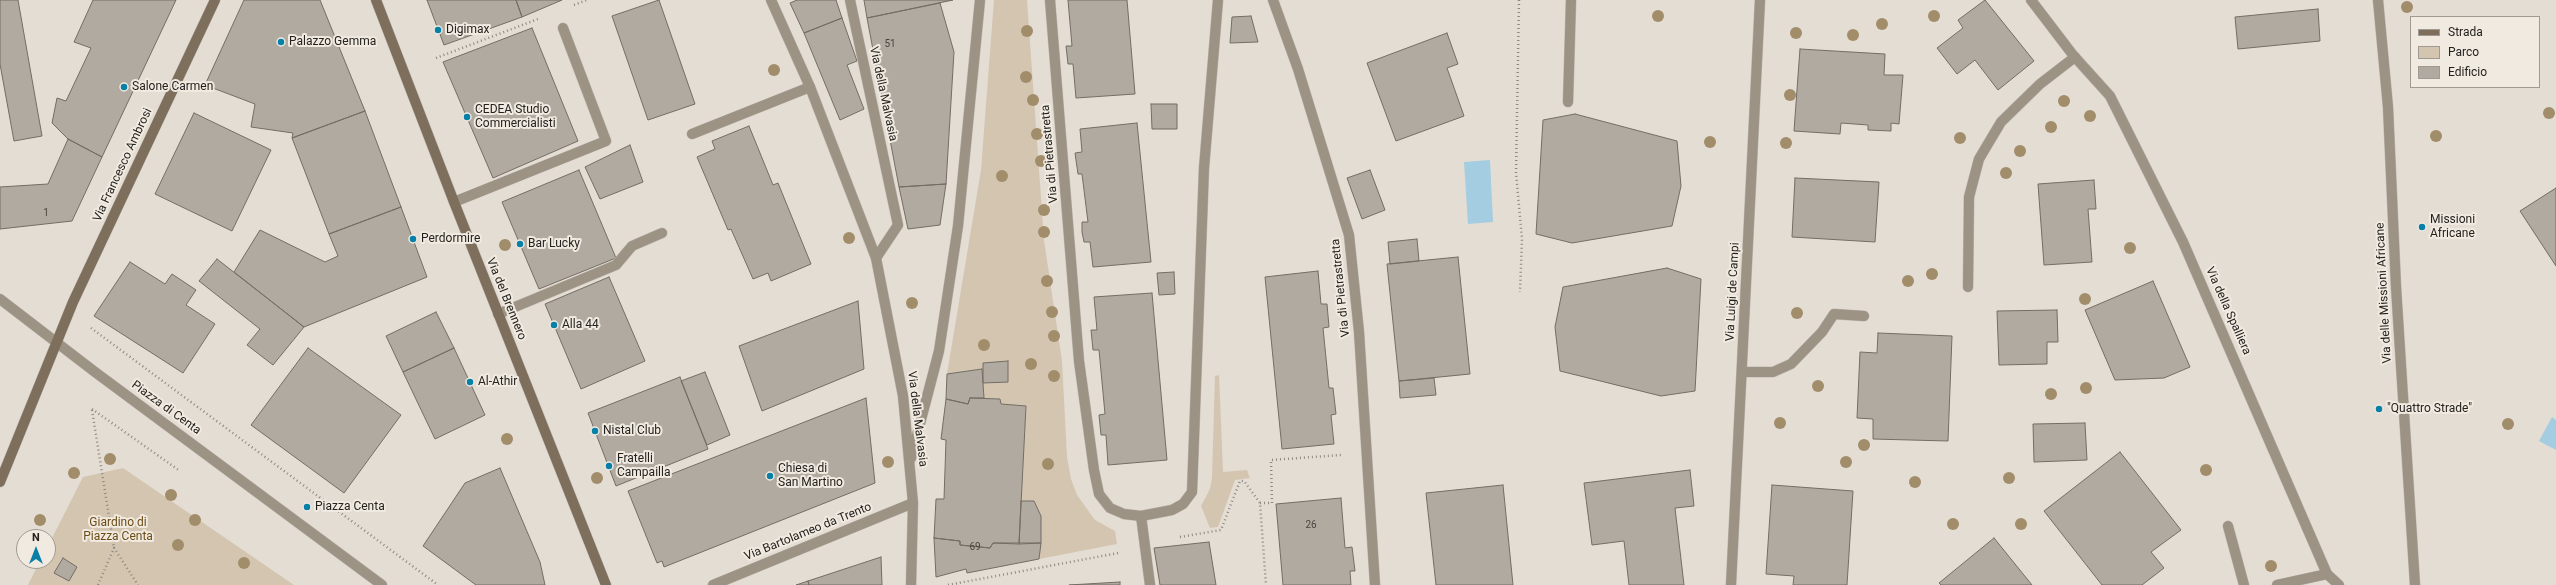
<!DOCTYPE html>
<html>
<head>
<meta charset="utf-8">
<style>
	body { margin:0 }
	#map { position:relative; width:2556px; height:585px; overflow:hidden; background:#e4ddd4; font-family:Roboto,sans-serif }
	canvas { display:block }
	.legend { position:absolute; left:2410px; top:16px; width:130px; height:72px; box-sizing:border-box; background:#f1eae1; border:1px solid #9f9a93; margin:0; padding:5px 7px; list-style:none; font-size:12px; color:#24221e }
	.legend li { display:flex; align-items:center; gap:8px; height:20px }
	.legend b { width:20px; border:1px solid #9f9a93 }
	.north { position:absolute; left:16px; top:529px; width:40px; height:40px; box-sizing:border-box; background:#f1eae1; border:1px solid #9f9a93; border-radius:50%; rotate:0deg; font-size:11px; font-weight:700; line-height:16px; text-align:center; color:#24221e }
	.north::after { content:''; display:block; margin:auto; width:14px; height:18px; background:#0680a6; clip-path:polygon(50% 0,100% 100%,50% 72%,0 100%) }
</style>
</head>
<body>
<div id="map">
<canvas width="2556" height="585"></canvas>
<ul class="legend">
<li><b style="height:5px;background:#7d6f5b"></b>Strada</li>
<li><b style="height:11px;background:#d4c5b0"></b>Parco</li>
<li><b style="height:11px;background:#b1aaa1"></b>Edificio</li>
</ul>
<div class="north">N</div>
</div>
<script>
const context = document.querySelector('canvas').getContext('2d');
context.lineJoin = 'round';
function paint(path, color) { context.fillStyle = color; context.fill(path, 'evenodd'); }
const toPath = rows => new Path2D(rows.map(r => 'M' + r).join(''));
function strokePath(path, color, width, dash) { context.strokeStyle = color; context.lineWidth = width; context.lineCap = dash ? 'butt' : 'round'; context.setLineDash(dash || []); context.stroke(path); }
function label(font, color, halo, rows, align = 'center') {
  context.font = font + ' Roboto,sans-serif'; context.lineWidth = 4; context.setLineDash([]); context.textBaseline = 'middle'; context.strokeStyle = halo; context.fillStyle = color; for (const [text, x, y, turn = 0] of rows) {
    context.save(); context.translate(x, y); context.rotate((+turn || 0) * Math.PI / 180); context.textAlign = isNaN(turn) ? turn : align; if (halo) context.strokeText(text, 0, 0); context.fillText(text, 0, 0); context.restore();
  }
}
paint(toPath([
	[994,0,1027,0,1044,240,1062,361,1067,457,1071,479,1077,495,1095,520,1115,531,1117,544,1039,559,1041,516,1034,501,1021,501,1026,406,1001,404,1000,399,984,398,982,369,947,374,981,170],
	[1219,375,1223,472,1247,470,1250,478,1235,480,1218,527,1210,528,1201,506,1210,489,1212,478,1215,376],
	[123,468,294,585,28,585,40,561,48,561,48,546,83,477]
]), '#d4c5b0');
paint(toPath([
	[1490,160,1493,222,1468,224,1464,162],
	[2552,417,2556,420,2556,450,2539,441]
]), '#a4cde1');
const building = toPath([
	[0,0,18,0,42,136,14,141,0,64,0,0],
	[93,0,176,0,102,157,68,139,52,123,57,98,66,101,91,48,74,42,93,0],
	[244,0,320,0,365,111,292,138,293,133,251,127,255,104,205,85,244,0],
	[427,0,516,0,522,17,444,45,427,0],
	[516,0,562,0,522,17,516,0],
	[659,0,695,104,648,120,612,16,659,0],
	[797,0,836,0,842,18,804,33,790,3,797,0],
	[864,0,953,0,867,18,864,0],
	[1068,0,1127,0,1135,94,1076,98,1073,64,1068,64,1066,46,1072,46,1068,0],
	[1985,0,2034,61,1998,90,1975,60,1957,74,1937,48,1963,28,1958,20,1985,0],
	[940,3,954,52,946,184,899,187,867,18,940,3],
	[2318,9,2320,41,2238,49,2235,17,2318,9],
	[1251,16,1258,42,1230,43,1232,17,1251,16],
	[842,18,857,61,847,65,864,109,840,120,804,33,842,18],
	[532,28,578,141,493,178,443,62,532,28],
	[1447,33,1458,64,1447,68,1464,116,1396,141,1367,63,1447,33],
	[1800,49,1885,54,1884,75,1903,75,1899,124,1891,123,1891,131,1868,130,1868,125,1841,123,1840,134,1794,131,1800,49],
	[1151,104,1177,104,1177,129,1152,129,1151,104],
	[365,111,401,207,329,234,292,138,365,111],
	[194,113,271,150,232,231,155,194,194,113],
	[1575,114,1677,141,1681,186,1672,226,1572,243,1536,234,1543,120,1575,114],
	[1137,123,1151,262,1093,267,1090,242,1084,242,1082,232,1082,222,1088,222,1082,174,1078,174,1075,153,1082,152,1080,129,1137,123],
	[749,126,773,185,778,183,811,264,771,281,768,273,753,279,731,229,728,230,697,157,715,149,712,141,749,126],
	[68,139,102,157,72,221,0,229,0,187,48,184,68,139],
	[630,145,643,182,600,199,585,167,630,145],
	[579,170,616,258,539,289,502,202,579,170],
	[1370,170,1385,210,1362,219,1347,178,1370,170],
	[1795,178,1879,182,1875,242,1792,237,1795,178],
	[2094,180,2096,209,2088,209,2092,262,2044,265,2038,184,2094,180],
	[946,184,940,225,908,229,899,187,946,184],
	[2556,188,2556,266,2520,211,2556,188],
	[401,207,427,277,304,327,234,272,260,230,325,262,338,256,329,234,401,207],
	[1417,239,1419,261,1390,264,1388,242,1417,239],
	[1458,257,1470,374,1399,381,1387,264,1458,257],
	[217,259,304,327,273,365,247,345,260,329,199,281,217,259],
	[130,262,165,284,172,274,196,290,186,305,215,324,183,373,94,316,130,262],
	[1667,268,1701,279,1695,391,1661,396,1560,371,1555,327,1563,287,1667,268],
	[1318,271,1321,304,1327,304,1329,327,1323,328,1329,388,1333,388,1336,414,1331,415,1334,444,1282,449,1265,277,1318,271],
	[1174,272,1175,294,1159,295,1157,273,1174,272],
	[609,277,645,361,581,389,545,304,609,277],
	[2153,281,2190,367,2164,378,2115,380,2085,310,2153,281],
	[1152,293,1167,460,1108,465,1106,435,1101,435,1099,415,1105,414,1099,350,1093,350,1091,330,1097,330,1094,297,1152,293],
	[858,301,864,369,762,411,739,346,858,301],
	[2057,310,2058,342,2047,342,2047,364,1999,365,1997,311,2057,310],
	[436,312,454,348,403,372,386,336,436,312],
	[1878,333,1952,336,1948,441,1873,439,1873,419,1857,418,1860,352,1877,353,1878,333],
	[308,348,401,415,344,493,251,425,308,348],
	[454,348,485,415,435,439,403,372,454,348],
	[1008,361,1008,382,983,383,983,363,1008,361],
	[982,369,984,398,970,398,968,404,946,399,947,374,982,369],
	[705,372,730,435,707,445,681,381,705,372],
	[680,377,708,449,616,486,588,413,680,377],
	[1434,378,1436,395,1400,398,1399,381,1434,378],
	[866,398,875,483,664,567,662,561,657,563,628,491,866,398],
	[970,398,1000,399,1001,404,1026,406,1019,544,993,543,990,548,960,545,960,541,934,538,936,499,944,499,946,440,941,439,946,399,968,404,970,398],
	[2085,423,2087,460,2034,462,2033,424,2085,423],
	[2120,452,2181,530,2151,552,2164,568,2142,585,2102,585,2044,511,2120,452],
	[500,468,540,562,545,585,476,585,423,546,465,483,500,468],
	[1690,470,1694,506,1675,508,1684,585,1629,585,1624,541,1592,545,1584,483,1690,470],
	[1503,485,1513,585,1436,585,1426,493,1503,485],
	[1772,485,1853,491,1847,585,1793,585,1794,576,1766,574,1772,485],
	[1341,498,1345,548,1352,547,1355,571,1350,571,1351,585,1283,585,1276,504,1341,498],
	[1021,501,1034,501,1041,516,1041,543,1019,544,1021,501],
	[934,538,960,541,960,545,990,548,993,543,1041,543,1039,559,967,573,966,569,936,577,934,538],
	[1994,538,2032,585,1941,585,1939,583,1994,538],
	[1209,542,1216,585,1160,585,1154,548,1209,542],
	[881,557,882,585,809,585,808,581,881,557],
	[63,558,77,567,69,581,54,573,63,558],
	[808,581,809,585,796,585,808,581],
	[1120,582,1120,585,1069,585,1120,582]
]);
paint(building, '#b1aaa1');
strokePath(building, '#736d64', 1);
const service = toPath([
	[850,0,898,225,876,258],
	[1568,102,1571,0],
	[692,134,810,87],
	[454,202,606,141,563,28],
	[1968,287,1969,197,1979,159,2001,122,2040,84,2075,57],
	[498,314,616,265,632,246,662,233],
	[1742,372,1773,372,1791,364,1822,332,1834,314,1864,316],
	[1141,516,1150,585],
	[2228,526,2244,585],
	[2277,585,2327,574]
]);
const minor = toPath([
	[771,0,810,87,876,258,903,396,913,503,911,585],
	[1050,0,1079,361,1094,470,1099,494,1110,508,1124,514,1141,516,1172,510,1183,504,1192,492,1204,168,1218,0],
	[1273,0,1298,69,1349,235,1359,332,1375,585],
	[0,299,95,372,382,585],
	[911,458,939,351,958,226,980,0],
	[713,585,913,503],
	[1731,585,1760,0]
]);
const tertiary = toPath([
	[2031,0,2073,55,2110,96,2183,242,2327,574,2339,585],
	[2378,0,2388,107,2396,287,2415,585]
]);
const secondary = toPath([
	[376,0,454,202,606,585],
	[0,482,73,302,215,0]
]);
strokePath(service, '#c1bbb3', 11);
strokePath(minor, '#c1bbb3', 11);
strokePath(tertiary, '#c1bbb3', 11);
strokePath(secondary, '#c1bbb3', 11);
strokePath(toPath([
	[1519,0,1516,173,1522,239,1520,292],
	[574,5,587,0],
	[436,58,538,19],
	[91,328,438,585],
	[92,409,180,471],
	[92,410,114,548],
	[1260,503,1272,503,1271,460,1341,455],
	[1180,537,1221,530,1240,481,1244,481,1260,503,1266,585],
	[98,585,114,548,138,585],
	[948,585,1118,553]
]), '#8d8881', 2.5, [1, 3]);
strokePath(service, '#9d9385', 10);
strokePath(minor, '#9d9385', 10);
strokePath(tertiary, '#9d9385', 10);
strokePath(secondary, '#7d6f5b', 10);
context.fillStyle = '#a28d6b';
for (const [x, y] of [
	[2407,7],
	[1658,16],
	[1934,16],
	[1882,24],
	[1027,31],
	[1796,33],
	[1853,35],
	[774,70],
	[1026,77],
	[1790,95],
	[1033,100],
	[2064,101],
	[2549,113],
	[2090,116],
	[2051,127],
	[1037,134],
	[2436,136],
	[1960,138],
	[1710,142],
	[1786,143],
	[2020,151],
	[1041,161],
	[2006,173],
	[1002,176],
	[1044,210],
	[1044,232],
	[849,238],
	[505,245],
	[2130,248],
	[1932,274],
	[1047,281],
	[1908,281],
	[2085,299],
	[912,303],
	[1052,312],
	[1797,313],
	[1054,336],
	[984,345],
	[1031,364],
	[1054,376],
	[1818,386],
	[2086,388],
	[2051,394],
	[1780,423],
	[2508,424],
	[507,439],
	[1864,445],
	[110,459],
	[888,462],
	[1846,462],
	[1048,464],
	[2206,470],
	[74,473],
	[597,478],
	[2009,478],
	[1915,482],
	[171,495],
	[40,520],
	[195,520],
	[1953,524],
	[2021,524],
	[178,545],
	[244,563],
	[2271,566]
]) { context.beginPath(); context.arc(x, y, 6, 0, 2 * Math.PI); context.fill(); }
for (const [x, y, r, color] of [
	[438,30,4,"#0680a6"],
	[281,42,4,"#0680a6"],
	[124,87,4,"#0680a6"],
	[467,117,4,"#0680a6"],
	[2422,227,4,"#0680a6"],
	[413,239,4,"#0680a6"],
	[520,244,4,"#0680a6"],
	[554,325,4,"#0680a6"],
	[470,382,4,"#0680a6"],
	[2379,409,4,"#0680a6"],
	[595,431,4,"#0680a6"],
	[609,466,4,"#0680a6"],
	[770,476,4,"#0680a6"],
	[307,507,4,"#0680a6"]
]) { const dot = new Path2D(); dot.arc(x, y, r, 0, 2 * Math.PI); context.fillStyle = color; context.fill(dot); strokePath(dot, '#f1eae1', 1.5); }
label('10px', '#47443f', null, [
	["51",890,44],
	["1",46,213],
	["26",1311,525],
	["69",975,547]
]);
label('12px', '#24221e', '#f1eae1', [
	["Digimax",446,30],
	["Palazzo Gemma",289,42],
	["Salone Carmen",132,87],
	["CEDEA Studio",475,110],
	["Commercialisti",475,124],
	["Missioni",2430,220],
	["Africane",2430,234],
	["Perdormire",421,239],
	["Bar Lucky",528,244],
	["Alla 44",562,325],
	["Al-Athir",478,382],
	["\"Quattro Strade\"",2387,409],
	["Nistal Club",603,431],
	["Fratelli",617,459],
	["Campailla",617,473],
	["Chiesa di",778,469],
	["San Martino",778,483],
	["Piazza Centa",315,507]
], 'left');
label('12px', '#24221e', '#f1eae1', [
	["Via della Malvasia",883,94,78],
	["Via di Pietrastretta",1050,154,-95],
	["Via Francesco Ambrosi",123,165,-65],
	["Via di Pietrastretta",1341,288,-96],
	["Via Luigi de Campi",1733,292,-87],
	["Via delle Missioni Africane",2384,293,-93],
	["Via del Brennero",506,299,68],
	["Via della Spalliera",2228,311,66],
	["Piazza di Centa",166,408,36],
	["Via della Malvasia",917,419,83],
	["Via Bartolameo da Trento",808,532,-22]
]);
label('12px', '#6c4c15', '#f1eae1', [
	["Giardino di",118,523],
	["Piazza Centa",118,537]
]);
</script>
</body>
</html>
